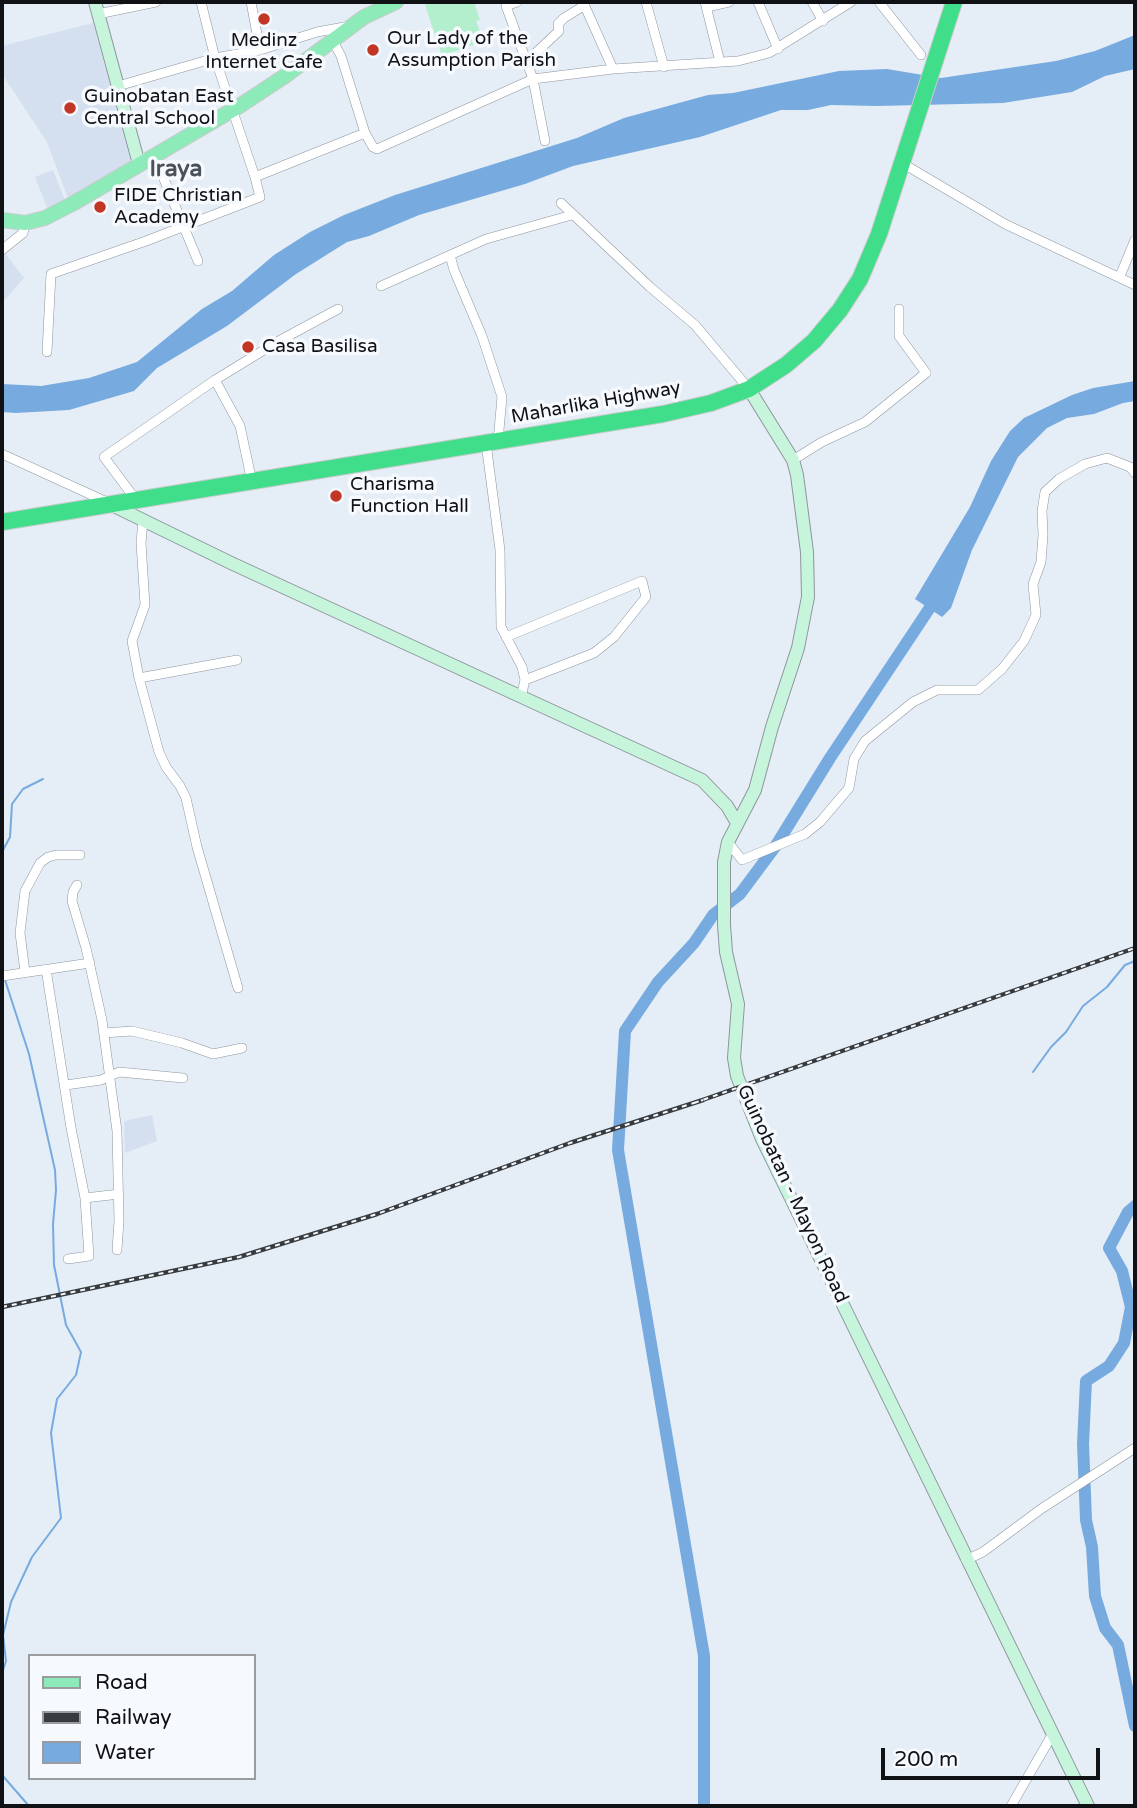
<!DOCTYPE html>
<html>
<head>
<meta charset="utf-8">
<style>
	body { margin:0 }
	#map { position:relative; width:1137px; height:1808px; overflow:hidden; background:#e5edf6; font-family:"Varela Round",sans-serif }
	canvas { display:block }
	.frame { position:absolute; inset:0; border:4px solid #0f1114; pointer-events:none }
	.legend { position:absolute; left:28px; top:1654px; width:228px; height:126px; box-sizing:border-box; background:#f6f9fd; border:2px solid #9a9ca0; margin:0; padding:9px 12px; list-style:none; font-size:21px; color:#0f1114 }
	.legend li { display:flex; align-items:center; gap:14px; height:35px }
	.legend b { width:35px; border:2px solid #9a9ca0 }
	.scale { position:absolute; left:881px; top:1748px; width:219px; height:32px; box-sizing:border-box; border:4px solid #0f1114; border-top:0; padding-left:9px; font-size:21px; line-height:24px; white-space:nowrap; color:#0f1114; -webkit-text-stroke:5px #f6f9fd; paint-order:stroke }
</style>
</head>
<body>
<div id="map">
<canvas width="1137" height="1808"></canvas>
<div class="frame"></div>
<ul class="legend">
<li><b style="height:9px;background:#8cebb9"></b>Road</li>
<li><b style="height:9px;background:#373b3f"></b>Railway</li>
<li><b style="height:19px;background:#77abe0"></b>Water</li>
</ul>
<div class="scale">200 m</div>
</div>
<script>
const context = document.querySelector('canvas').getContext('2d');
context.lineJoin = 'round';
function paint(path, color) { context.fillStyle = color; context.fill(path, 'evenodd'); }
const toPath = rows => new Path2D(rows.map(r => 'M' + r).join(''));
function strokePath(path, color, width, dash) { context.strokeStyle = color; context.lineWidth = width; context.lineCap = dash ? 'butt' : 'round'; context.setLineDash(dash || []); context.stroke(path); }
function label(font, color, halo, rows, align = 'center') {
  context.font = font + ' "Varela Round",sans-serif'; context.lineWidth = 7; context.setLineDash([]); context.textBaseline = 'middle'; context.strokeStyle = halo; context.fillStyle = color; for (const [text, x, y, turn = 0] of rows) {
    context.save(); context.translate(x, y); context.rotate((+turn || 0) * Math.PI / 180); context.textAlign = isNaN(turn) ? turn : align; if (halo) context.strokeText(text, 0, 0); context.fillText(text, 0, 0); context.restore();
  }
}
paint(toPath([
	[93,23,132,165,69,201,47,142,2,74,2,46],
	[53,170,66,203,48,210,35,177],
	[4,252,24,278,2,303,2,253],
	[152,1115,157,1141,125,1153,124,1121]
]), '#d4e0f0');
paint(toPath([
	[433,2,474,2,480,20,476,21,484,41,442,56,425,5]
]), '#b3efcd');
paint(toPath([
	[1135,35,1135,69,1105,76,1072,92,1003,103,877,106,831,105,808,110,781,110,700,137,573,166,525,184,419,215,369,236,347,242,296,274,227,326,157,368,134,391,69,410,16,413,2,412,2,384,41,386,89,378,137,362,202,309,232,291,274,255,310,232,344,215,395,195,577,138,624,118,708,95,733,93,839,71,887,69,941,78,1056,61,1095,51],
	[1135,381,1135,401,1123,403,1094,414,1067,418,1047,428,1018,457,972,550,951,608,942,617,915,599,970,507,991,461,1010,431,1024,418,1072,395,1093,388]
]), '#77abe0');
strokePath(toPath([
	[2,852,10,837,12,804,23,789,43,779],
	[1033,1072,1051,1047,1066,1032,1083,1006,1107,987,1125,965,1135,961],
	[2,1673,6,1661,3,1635,11,1602,32,1557,61,1518,51,1433,57,1399,76,1375,81,1352,66,1325,54,1265,53,1224,56,1190,55,1170,29,1054,5,980],
	[2,1775,29,1806]
]), '#77abe0', 2);
strokePath(toPath([
	[1135,1206,1128,1212,1109,1248,1122,1271,1131,1307,1124,1343,1109,1366,1086,1381,1083,1444,1086,1520,1092,1547,1095,1596,1105,1628,1118,1645,1135,1726],
	[704,1806,704,1656,618,1150,625,1031,658,982,694,943,713,915,740,894,775,847,830,758,937,597]
]), '#77abe0', 12);
const street = toPath([
	[251,2,260,50],
	[517,2,506,6,533,79,545,141],
	[583,2,613,69],
	[646,2,664,67],
	[705,2,720,62],
	[758,2,778,49],
	[812,2,823,21],
	[879,2,921,55],
	[707,7,729,2],
	[98,14,156,2],
	[333,41,341,56,365,133,373,147,377,149,533,79,613,69,738,61,769,53,851,2],
	[526,62,559,31,558,24,564,18,585,5],
	[118,86,215,58,260,50,317,32,350,26],
	[154,155,198,261],
	[902,163,1005,224,1135,285],
	[255,177,365,133],
	[561,203,650,287,695,325,749,389],
	[2,250,23,233,25,223],
	[450,255,454,270,482,336,502,397,498,441],
	[1120,276,1135,240],
	[381,286,486,239,572,215],
	[47,352,51,274,146,241,260,197,255,177,215,58,201,2],
	[215,380,240,426,252,482],
	[486,443,500,550,501,627,522,667,525,680],
	[2,454,107,502],
	[793,460,822,442,865,422,926,373,899,336,899,309],
	[136,500,104,457,215,380,277,342,338,309],
	[143,520,141,543,145,605,132,641,139,678,159,752,166,767,180,786,186,798,197,847,238,988],
	[506,637,642,581,646,597,614,637,594,653,525,680,521,697],
	[139,678,237,660],
	[728,842,742,860,805,834,820,822,849,788,854,759,865,741,913,702,937,690,978,690,1002,669,1024,641,1036,615,1033,584,1041,562,1043,535,1042,511,1045,492,1059,479,1085,464,1107,458,1130,467,1135,473],
	[77,885,73,892,72,901,86,948,102,1020,117,1131,119,1221,117,1250],
	[46,969,71,1128,85,1198,89,1256,68,1259],
	[25,972,20,933,25,891,40,863,48,857,56,855,80,855],
	[2,976,90,963],
	[104,1033,132,1031,182,1043,213,1054,242,1048],
	[66,1085,101,1080,119,1072,183,1078],
	[85,1198,119,1194],
	[966,1560,983,1552,1041,1509,1135,1448],
	[1011,1806,1052,1735]
]);
const secondary = toPath([
	[95,2,139,164],
	[749,389,793,460,797,475,807,552,808,597,798,648,772,727,755,790,728,842,724,862,724,925,726,952,738,1004,734,1058,737,1076,762,1139,1088,1806],
	[112,505,231,563,702,780,727,806,737,823]
]);
const primary = toPath([
	[2,220,25,223,45,218,74,203,241,105,285,76,364,17,396,2]
]);
const highway = toPath([
	[2,522,663,414,711,403,749,389,786,365,814,341,840,310,860,279,879,234,954,2]
]);
strokePath(street, '#8e959e', 10);
strokePath(secondary, '#8e959e', 14);
strokePath(primary, '#cacbcb', 16);
strokePath(highway, '#cacbcb', 18);
strokePath(street, '#fff', 9);
strokePath(secondary, '#c6f5dc', 12);
strokePath(primary, '#8cebb9', 14);
strokePath(highway, '#40de8b', 16);
const rail = toPath([
	[694,1103,1135,948],
	[2,1307,239,1257,377,1214,570,1143,703,1100]
]);
strokePath(rail, '#373b3f', 4.5);
strokePath(rail, '#f6f9fd', 2, [5]);
for (const [x, y, r, color] of [
	[264,19,7,"#c23625"],
	[373,50,7,"#c23625"],
	[70,108,7,"#c23625"],
	[100,207,7,"#c23625"],
	[248,347,7,"#c23625"],
	[336,496,7,"#c23625"]
]) { const dot = new Path2D(); dot.arc(x, y, r, 0, 2 * Math.PI); context.fillStyle = color; context.fill(dot); strokePath(dot, '#f6f9fd', 2.5); }
label('19px', '#0f1114', '#f6f9fd', [
	["Our Lady of the",387,39],
	["Assumption Parish",387,61],
	["Medinz",264,41,"center"],
	["Internet Cafe",264,63,"center"],
	["Guinobatan East",84,97],
	["Central School",84,119],
	["FIDE Christian",114,196],
	["Academy",114,218],
	["Casa Basilisa",262,347],
	["Charisma",350,485],
	["Function Hall",350,507]
], 'left');
label('19px', '#0f1114', '#f6f9fd', [
	["Maharlika Highway",596,403,-10],
	["Guinobatan - Mayon Road",792,1194,65]
]);
label('bold 23px', '#4c525a', '#f6f9fd', [
	["Iraya",176,170]
]);
</script>
</body>
</html>
